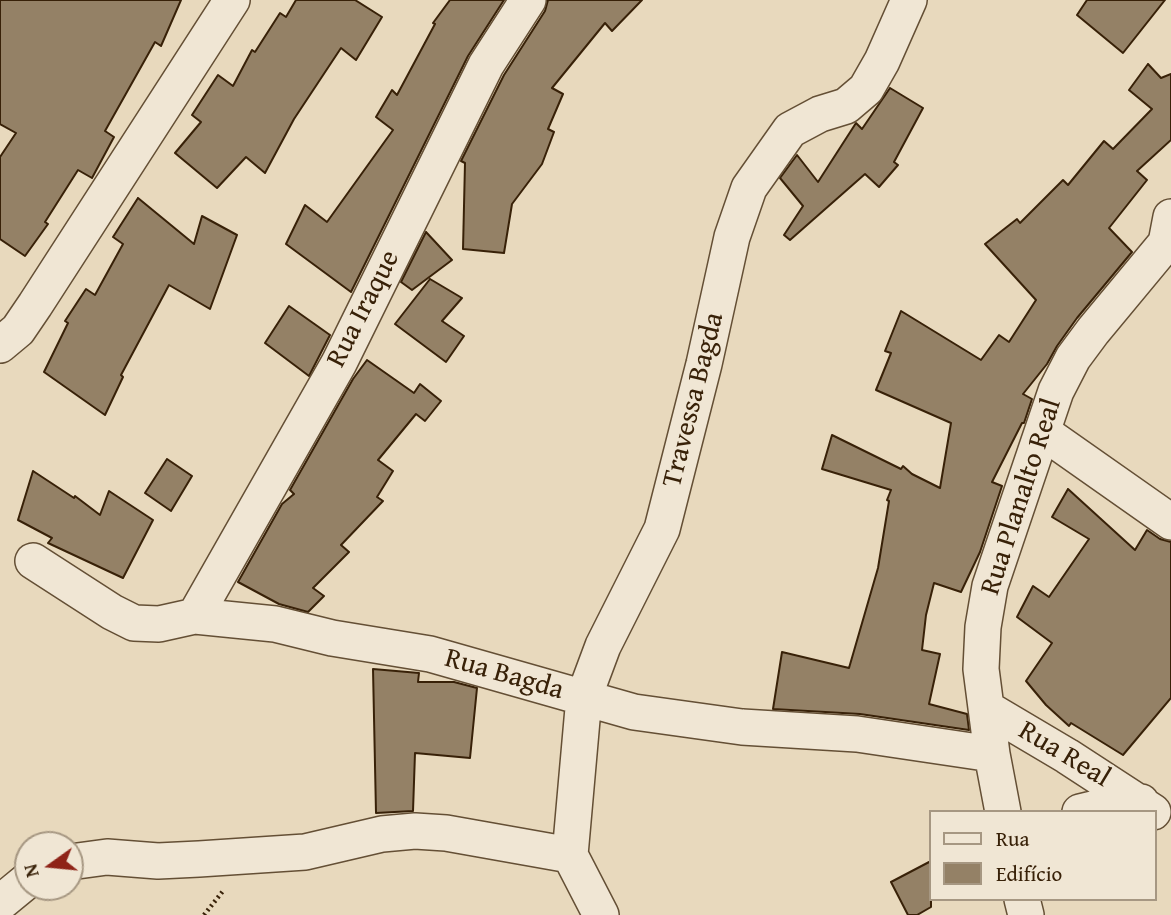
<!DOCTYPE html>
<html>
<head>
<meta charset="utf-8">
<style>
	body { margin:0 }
	#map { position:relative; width:1171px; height:915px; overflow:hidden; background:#e8d9bd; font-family:"Gentium Book Plus",serif }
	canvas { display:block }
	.legend { position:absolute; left:929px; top:810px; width:228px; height:91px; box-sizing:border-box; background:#f0e6d4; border:2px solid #a69782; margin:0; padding:9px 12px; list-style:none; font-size:21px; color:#382108 }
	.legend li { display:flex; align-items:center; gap:14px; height:35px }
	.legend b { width:35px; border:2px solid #a69782 }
	.north { position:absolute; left:14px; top:831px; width:70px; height:70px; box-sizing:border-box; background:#f0e6d4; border:2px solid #a69782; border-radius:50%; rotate:255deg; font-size:19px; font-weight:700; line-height:28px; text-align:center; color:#382108 }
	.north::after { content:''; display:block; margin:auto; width:24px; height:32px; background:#8f2418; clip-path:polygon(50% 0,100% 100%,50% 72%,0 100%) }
</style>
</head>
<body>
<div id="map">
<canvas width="1171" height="915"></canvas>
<ul class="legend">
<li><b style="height:9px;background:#f0e6d4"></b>Rua</li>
<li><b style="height:19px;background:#948166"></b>Edifício</li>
</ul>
<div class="north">N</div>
</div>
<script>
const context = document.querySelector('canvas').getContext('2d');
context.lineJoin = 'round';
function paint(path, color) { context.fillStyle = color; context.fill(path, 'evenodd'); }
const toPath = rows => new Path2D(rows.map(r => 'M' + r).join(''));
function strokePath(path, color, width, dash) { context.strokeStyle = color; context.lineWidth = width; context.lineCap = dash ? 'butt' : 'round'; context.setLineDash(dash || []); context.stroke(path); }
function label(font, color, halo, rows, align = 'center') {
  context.font = font + ' "Gentium Book Plus",serif'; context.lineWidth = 5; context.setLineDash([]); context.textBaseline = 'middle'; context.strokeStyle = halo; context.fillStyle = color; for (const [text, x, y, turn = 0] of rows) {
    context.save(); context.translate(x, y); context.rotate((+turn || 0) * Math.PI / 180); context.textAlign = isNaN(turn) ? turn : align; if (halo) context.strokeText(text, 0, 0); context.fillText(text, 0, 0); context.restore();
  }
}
const building = toPath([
	[0,0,181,0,161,46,155,42,105,131,114,137,92,178,78,170,45,222,48,224,25,256,0,239,0,157,16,133,0,124,0,0],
	[296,0,355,0,382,17,356,60,341,48,294,119,265,173,246,157,217,188,175,153,201,122,192,115,218,75,233,86,252,50,255,52,280,13,286,17,296,0],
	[450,0,504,0,468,56,351,292,286,244,305,205,327,222,393,130,376,117,392,90,397,95,435,24,433,23,450,0],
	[548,0,642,0,612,31,605,23,552,88,563,94,548,129,554,132,542,164,512,204,504,253,463,249,465,163,461,161,504,75,545,11,548,0],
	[1087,0,1165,0,1123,53,1077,15,1087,0],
	[1148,64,1161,78,1171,74,1171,140,1137,171,1147,180,1109,228,1132,252,1077,318,1057,346,1047,364,1023,394,1032,399,1024,423,1022,423,992,482,1002,486,980,552,961,592,934,583,926,615,922,650,940,654,929,704,967,714,969,730,860,714,773,709,782,652,849,668,878,568,889,501,887,500,891,490,822,469,832,435,901,469,903,466,912,474,940,488,951,423,876,390,891,353,885,351,901,311,981,360,999,335,1009,342,1036,300,985,244,1017,219,1020,223,1063,180,1068,185,1104,141,1113,149,1152,109,1129,90,1148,64],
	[890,88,923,108,894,162,898,165,879,187,865,174,790,240,784,235,803,206,780,178,797,155,818,182,856,123,862,129,890,88],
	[138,198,194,244,202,216,237,235,210,309,169,285,121,375,123,377,105,415,44,372,68,323,65,321,86,289,95,295,123,244,113,237,138,198],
	[426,232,452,260,412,290,401,282,426,232],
	[430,279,462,298,442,321,464,336,446,362,395,324,430,279],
	[289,306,330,335,309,376,265,343,289,306],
	[367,360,414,393,420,384,441,401,425,421,416,414,378,460,393,471,377,497,383,501,341,545,349,552,313,588,324,596,308,612,279,604,238,582,282,504,294,494,290,490,353,379,367,360],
	[167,459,192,476,171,511,145,493,167,459],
	[33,471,74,498,75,496,100,515,109,491,153,520,123,578,48,543,52,538,18,520,33,471],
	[1068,489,1135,550,1147,530,1160,539,1171,542,1171,698,1123,755,1071,723,1069,726,1046,705,1026,681,1052,643,1017,617,1033,586,1049,597,1089,539,1052,517,1068,489],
	[373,669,419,673,418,682,454,682,477,688,470,758,415,753,413,811,376,813,373,669],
	[931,861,931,907,917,915,908,915,891,882,931,861]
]);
paint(building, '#948166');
strokePath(building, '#382108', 2);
const minor = toPath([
	[0,345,18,330,35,305,232,0],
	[1043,432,1171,522],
	[33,561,112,612,134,623,159,624,195,616,275,624,332,638,430,654,634,712,742,727,857,734,992,754],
	[195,616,339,363,486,65,528,0],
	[986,708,1067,756,1153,812],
	[1003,812,992,754,981,669,983,627,990,586,1056,391,1073,358,1093,331,1166,243,1171,217],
	[1080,812,1109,805,1141,802],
	[570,855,584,697,603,646,662,529,704,364,732,237,749,188,790,130,820,114,846,106,866,89,882,61,909,0],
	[70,862,107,857,158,861,199,859,305,852,382,834,415,831,446,833,570,855,601,915],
	[1022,899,1026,915],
	[0,903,28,880]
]);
strokePath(minor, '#644f35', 38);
strokePath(toPath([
	[204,915,223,891]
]), '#382108', 4.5, [2, 3.5]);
strokePath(minor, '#f0e6d4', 35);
label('28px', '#382108', '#f0e6d4', [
	["Rua Iraque",364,309,-63],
	["Travessa Bagda",694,400,-76],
	["Rua Planalto Real",1022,497,-72],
	["Rua Bagda",504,675,16],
	["Rua Real",1064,755,31]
]);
</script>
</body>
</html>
